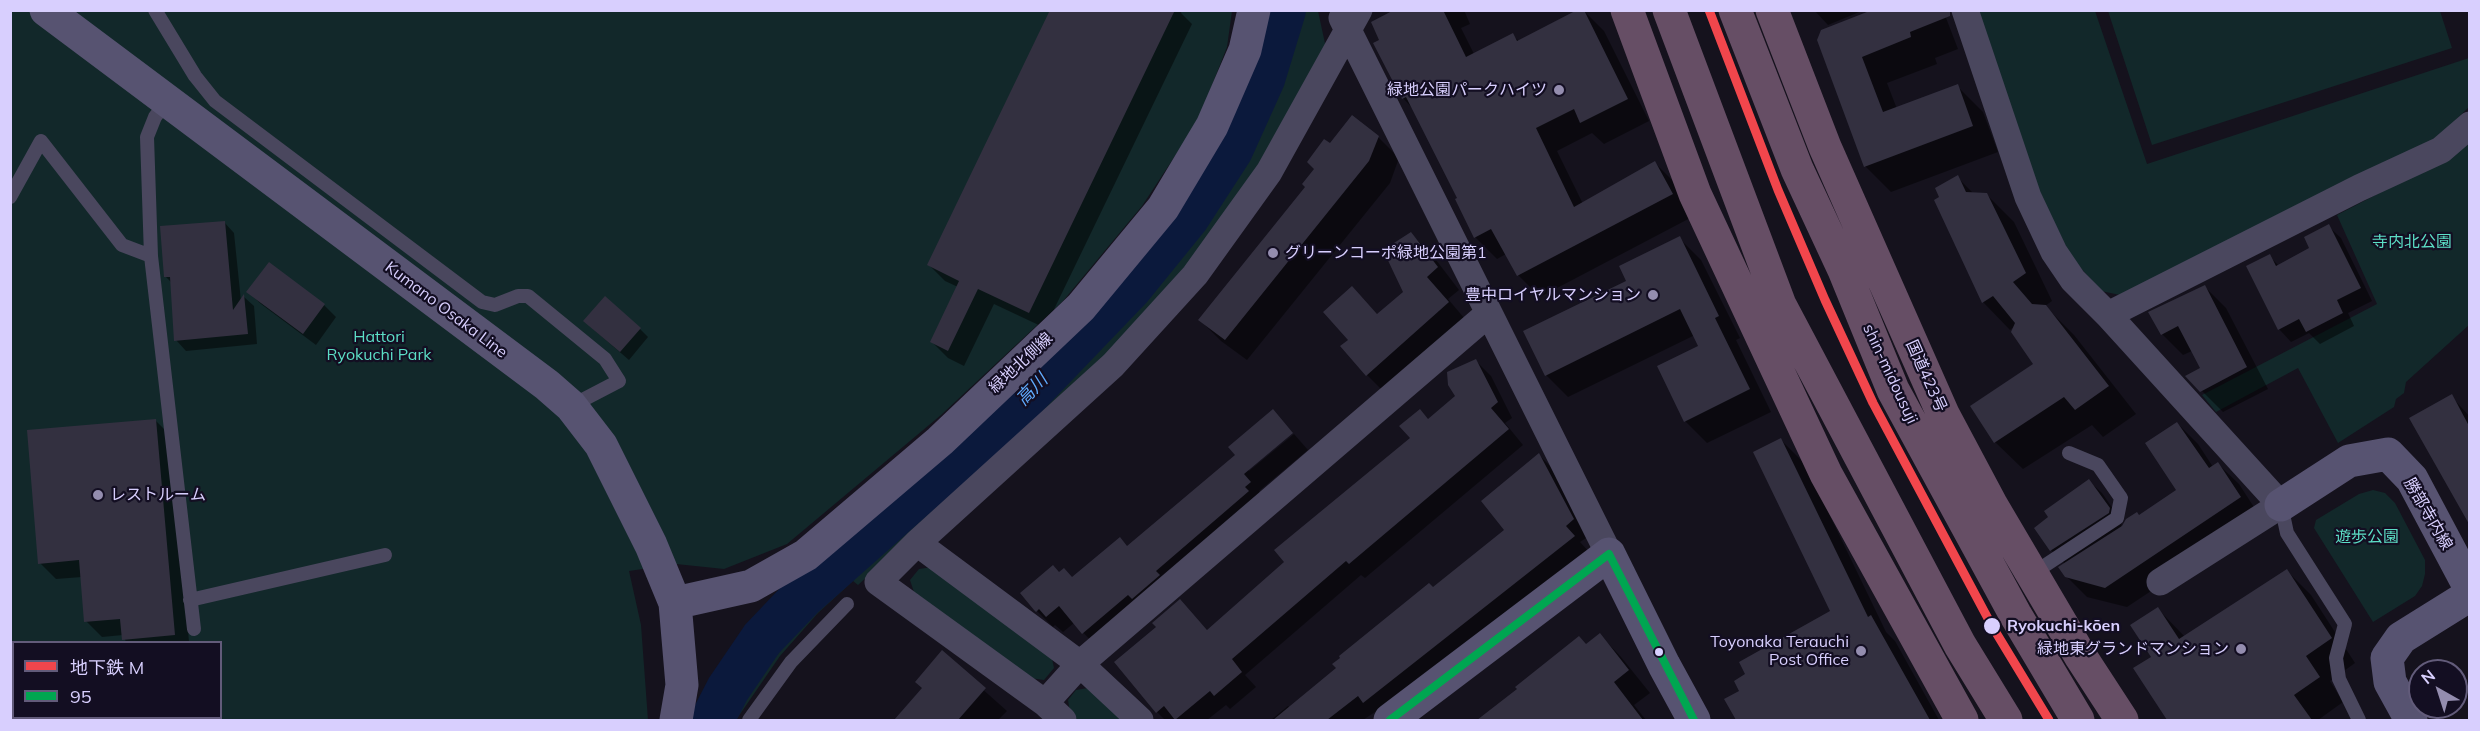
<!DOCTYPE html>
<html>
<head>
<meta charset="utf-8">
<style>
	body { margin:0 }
	#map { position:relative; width:2480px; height:731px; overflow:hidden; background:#15121d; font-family:Mulish,"Noto Sans JP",sans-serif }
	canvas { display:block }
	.frame { position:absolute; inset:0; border:12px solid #d8cffe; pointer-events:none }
	.legend { position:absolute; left:12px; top:641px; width:210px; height:78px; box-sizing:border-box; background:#130e22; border:2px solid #625b7a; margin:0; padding:8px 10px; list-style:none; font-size:18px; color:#d8cffe }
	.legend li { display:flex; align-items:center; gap:12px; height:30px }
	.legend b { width:30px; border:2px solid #625b7a }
	.north { position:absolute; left:2408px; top:659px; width:60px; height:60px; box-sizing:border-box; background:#130e22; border:2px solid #625b7a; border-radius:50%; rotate:321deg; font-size:16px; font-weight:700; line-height:24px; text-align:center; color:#d8cffe }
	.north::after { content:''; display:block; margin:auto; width:21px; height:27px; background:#948daf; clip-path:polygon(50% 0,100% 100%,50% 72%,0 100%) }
</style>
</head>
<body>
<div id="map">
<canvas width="2480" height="731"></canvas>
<div class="frame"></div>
<ul class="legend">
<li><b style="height:8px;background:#f1464c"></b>地下鉄 M</li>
<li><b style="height:8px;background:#00a651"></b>95</li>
</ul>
<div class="north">N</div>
</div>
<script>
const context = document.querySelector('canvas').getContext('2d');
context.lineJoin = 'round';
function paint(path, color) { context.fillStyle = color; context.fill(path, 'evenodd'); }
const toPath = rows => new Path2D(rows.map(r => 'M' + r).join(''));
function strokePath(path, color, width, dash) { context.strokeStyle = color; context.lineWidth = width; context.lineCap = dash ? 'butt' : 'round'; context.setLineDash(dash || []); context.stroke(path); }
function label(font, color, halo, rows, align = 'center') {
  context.font = font + ' Mulish,"Noto Sans JP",sans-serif'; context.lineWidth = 4.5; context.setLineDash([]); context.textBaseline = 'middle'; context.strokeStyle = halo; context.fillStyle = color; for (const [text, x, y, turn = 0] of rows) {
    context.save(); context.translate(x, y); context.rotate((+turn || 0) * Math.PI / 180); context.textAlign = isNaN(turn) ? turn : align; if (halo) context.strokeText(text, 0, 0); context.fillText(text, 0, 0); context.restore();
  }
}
paint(toPath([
	[10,11,1232,11,1227,47,1198,121,1142,206,1063,301,941,415,787,544,724,569,676,564,629,571,641,625,648,720,11,720],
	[14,642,220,642,220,718,14,718],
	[1292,11,1318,11,1326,48,1262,167,1188,270,1109,355,858,585,853,581,818,613,780,656,736,720,718,720,733,693,768,643,806,602,1017,417,1140,290,1193,224,1238,154,1269,80],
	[1978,11,2095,11,2147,164,2469,58,2469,107,2438,137,2120,295,2101,291,2071,257,2040,193],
	[2108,11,2440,11,2452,48,2152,145],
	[2469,133,2469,325,2406,382,2404,393,2396,399,2394,407,2338,443,2298,368,2216,412,2202,395,2377,304,2337,215,2389,188],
	[2373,490,2385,493,2395,503,2425,560,2425,574,2422,586,2415,596,2373,622,2314,528,2316,520,2359,494],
	[932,567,1051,654,1054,668,1044,680,1030,678,914,592,910,580,919,569],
	[1088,688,1124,720,1078,720,1070,713,1068,700,1076,690]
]), '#12282a');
paint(toPath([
	[1052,10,1182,10,1181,13,1192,24,1045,328,994,304,964,366,948,358,932,342,958,287,945,281,929,265],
	[1398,10,1464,10,1470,24,1461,28,1474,54,1512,35,1519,41,1583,10,1604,31,1649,121,1604,144,1592,133,1557,151,1583,204,1655,163,1677,185,1694,216,1540,297,1518,275,1506,254,1497,259,1475,237,1459,199,1414,110,1403,98,1381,40],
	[1814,10,1864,10,1828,25],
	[1943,10,1958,49,1935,58,1937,64,1887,83,1897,109,1957,86,1983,112,1998,152,1891,192,1865,166,1818,40],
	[1378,137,1399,158,1390,183,1247,360,1221,341,1200,320,1307,187,1330,145],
	[1957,177,1974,194,1986,194,2014,222,2052,301,2045,306,2074,335,2136,414,2103,437,2092,425,2023,469,1995,442,2035,364,2015,326,2010,330,1983,302],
	[224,222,234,233,241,301,244,297,254,306,257,344,186,351,176,340,172,283,166,277],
	[2328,226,2341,238,2372,301,2348,313,2354,326,2320,344,2309,333,2291,342,2279,329,2269,256,2279,266,2311,248],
	[1411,234,1433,256,1459,290,1448,299,1470,325,1388,396,1367,375,1350,340,1352,288,1378,315,1405,292],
	[1679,238,1701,260,1740,338,1736,340,1771,412,1707,443,1685,421,1700,346,1695,335,1568,397,1546,375],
	[2205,287,2226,308,2268,389,2223,412,2187,376,2202,369,2192,351,2183,355,2162,334],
	[248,292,324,305,336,317,316,345,261,304],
	[593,329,640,329,648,337,629,360],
	[1476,361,1491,376,1512,418,1505,423,1523,445,1365,578,1361,575,1245,675,1256,687,1230,709,1226,705,1207,720,1165,720,1157,712,1158,628,1180,601,1208,631,1286,562,1429,421,1457,397],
	[2451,396,2470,417,2470,523,2451,488],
	[1272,411,1292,432,1247,469,1249,471,1294,434,1308,450,1259,491,1266,499,1099,649,1074,623,1063,632,1055,625,1053,627,1035,609,1060,574,1073,578,1128,547,1237,455],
	[155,420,172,437,189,642,126,642,123,635,102,637,86,621,82,577,56,579,40,563],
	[2177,423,2198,444,2213,467,2218,464,2239,484,2261,518,2127,607,2087,597,2066,576,2066,565,2051,550,2036,528,2089,481,2102,493,2122,522,2120,531,2178,491],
	[1781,440,1805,464,1886,632,1895,641,1939,720,1738,720,1726,700,1741,691,1832,611],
	[1539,455,1555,471,1589,536,1580,542,1590,553,1381,718,1375,712,1363,720,1271,720,1288,706,1290,708,1506,531],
	[2287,571,2311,595,2355,663,2330,681,2343,702,2318,720,2169,720,2135,669,2153,658,2158,609,2185,637],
	[1600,635,1621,657,1650,693,1634,705,1646,720,1479,720,1519,689],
	[942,653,1007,711,998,720,896,720,924,688]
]), '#0007');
strokePath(toPath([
	[712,720,728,689,762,639,802,597,1011,412,1131,287,1187,218,1231,150,1263,79,1284,10]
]), '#0b193c', 44);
paint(toPath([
	[1050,10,1175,10,1029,313,978,289,948,351,930,342,959,281,927,265],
	[1394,10,1443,10,1466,57,1513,33,1517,41,1577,10,1584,10,1628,99,1580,123,1574,109,1536,128,1574,207,1655,161,1673,194,1517,276,1491,229,1474,238,1455,199,1457,198,1406,97,1402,99,1373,43,1379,40,1371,22],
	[1872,10,1950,10,1950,16,1910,32,1911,37,1862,57,1883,112,1958,84,1973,126,1864,167,1817,40,1821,30],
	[1352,115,1379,136,1369,161,1225,340,1198,320,1305,187,1302,184,1314,169,1307,162,1324,139,1330,143],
	[1958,175,1966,192,1987,193,2026,273,2013,282,2032,304,2046,305,2109,386,2075,410,2064,397,1994,443,1970,406,2033,364,2011,332,2015,323,1993,296,1982,303,1934,200,1939,197,1935,188],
	[225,221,233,310,244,294,248,334,174,341,170,277,164,277,160,226],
	[2329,224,2361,288,2337,300,2343,313,2306,332,2299,319,2278,330,2246,266,2270,254,2276,266,2309,248,2304,237],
	[1411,232,1438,267,1427,277,1449,302,1366,376,1340,346,1348,340,1323,312,1352,286,1377,314,1403,292,1383,250],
	[1680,236,1719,316,1715,318,1750,389,1684,422,1657,366,1698,346,1680,309,1545,376,1523,331,1626,281,1619,266],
	[269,262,325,304,303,334,246,292],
	[2205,285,2247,367,2200,392,2185,376,2200,368,2178,326,2161,335,2148,312],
	[605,296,641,328,620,352,583,321],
	[1476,359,1498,402,1491,408,1509,429,1349,564,1346,561,1232,659,1242,672,1214,696,1210,691,1175,720,1164,706,1156,713,1114,662,1156,627,1152,623,1180,599,1207,630,1284,562,1274,550,1410,438,1399,426,1420,409,1428,419,1455,396,1448,385,1447,372],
	[2452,394,2469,426,2469,524,2409,418],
	[1273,409,1293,433,1244,474,1251,482,1245,487,1249,491,1156,571,1160,575,1132,599,1128,595,1082,634,1059,606,1046,617,1039,609,1036,612,1034,610,1020,593,1053,565,1059,572,1064,568,1072,577,1120,537,1127,546,1235,455,1228,447],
	[156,419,175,635,122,640,120,619,84,622,79,560,38,564,27,430],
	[2177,422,2209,468,2218,462,2241,497,2105,588,2065,577,2058,567,2122,526,2126,519,2137,512,2139,515,2176,490,2145,443],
	[1781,438,1868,617,1871,615,1930,720,1736,720,1724,699,1739,691,1734,681,1745,674,1739,662,1830,611,1753,452],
	[1539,453,1574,519,1566,526,1575,536,1363,703,1358,696,1327,720,1273,720,1336,668,1332,664,1340,658,1339,656,1429,583,1433,587,1504,530,1481,501],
	[2089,479,2110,508,2109,513,2050,551,2034,528,2048,517,2044,511],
	[2287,569,2332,638,2306,656,2320,677,2294,695,2312,720,2167,720,2133,668,2151,657,2130,625,2158,607,2179,639],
	[1600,633,1629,670,1614,682,1643,720,1477,720,1517,689,1515,687,1579,636,1586,644],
	[942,650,986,688,958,720,894,720,922,688,915,682]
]), '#333040');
strokePath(toPath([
	[155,10,195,76,215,101,482,302,495,305,518,296,528,296,605,359,619,381,571,406],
	[167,101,155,117,147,137,151,256,194,629],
	[10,197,41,141,122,245,151,256],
	[2281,505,2287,533,2345,624,2336,658,2339,679,2359,720],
	[2032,574,2117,518,2121,498,2098,465,2069,453],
	[190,600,385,555],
	[749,720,791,662,847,604]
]), '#4a475e', 14);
strokePath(toPath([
	[1965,10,2028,197,2054,252,2073,280,2108,315,2281,505,2160,582],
	[1342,18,1609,554],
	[2108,315,2359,188,2441,150,2470,125],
	[917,543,1080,664,1140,720],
	[1045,703,1080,664,1488,314],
	[1063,720,1045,703,878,582,917,543,1113,365,1195,275,1269,172,1359,10]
]), '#4a475e', 27);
strokePath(toPath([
	[46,10,547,385,571,406,601,445,651,545,675,603,682,685,676,720],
	[2281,505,2349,461,2388,454,2412,479,2470,588],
	[675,603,751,586,806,555,940,441,1081,307,1163,208,1212,126,1245,50,1254,10],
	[1390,720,1609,554,1664,665,1694,720],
	[2411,720,2390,682,2387,658,2401,638,2470,595]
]), '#575371', 33);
strokePath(toPath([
	[1627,10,1695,194,1826,474,1962,720],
	[1669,10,1780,305,1960,645,2006,720],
	[1735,10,1797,169,1844,270,1893,390,2015,614,2078,720],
	[1772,10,1825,147,1943,414,1992,506,2081,657,2122,720]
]), '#664e65', 33);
strokePath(toPath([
	[1390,720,1609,554,1694,720]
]), '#00a651', 8);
strokePath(toPath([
	[1709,10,1778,190,1825,300,1873,403,1992,626,2049,720]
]), '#f1464c', 9);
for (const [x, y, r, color] of [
	[1559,90,6,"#948daf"],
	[1273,253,6,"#948daf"],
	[1653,295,6,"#948daf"],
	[98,495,6,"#948daf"],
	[1992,626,9,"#d8cffe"],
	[2241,649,6,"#948daf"],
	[1861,651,6,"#948daf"],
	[1659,652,5,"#d8cffe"]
]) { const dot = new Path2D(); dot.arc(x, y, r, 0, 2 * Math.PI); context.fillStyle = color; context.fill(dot); strokePath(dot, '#130e22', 2); }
label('16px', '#d8cffe', '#130e22', [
	["緑地公園パークハイツ",1547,90],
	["グリーンコーポ緑地公園第1",1285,253,"left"],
	["豊中ロイヤルマンション",1641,295],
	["レストルーム",110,495,"left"],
	["Toyonaka Terauchi",1849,642],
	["Post Office",1849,660],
	["緑地東グランドマンション",2229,649]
], 'right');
label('16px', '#5cdec6', '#130e22', [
	["寺内北公園",2412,242],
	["Hattori",379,337],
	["Ryokuchi Park",379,355],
	["遊歩公園",2367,537]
]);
label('16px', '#d8cffe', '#130e22', [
	["Kumano Osaka Line",446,310,37],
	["緑地北側線",1021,363,-43],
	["shin-midousuji",1890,374,65],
	["国道423号",1926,376,66],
	["勝部寺内線",2428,514,60]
]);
label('bold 16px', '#d8cffe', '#130e22', [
	["Ryokuchi-kōen",2007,626]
], 'left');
label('italic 18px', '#5faafd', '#130e22', [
	["高川",1032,390,-46]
]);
</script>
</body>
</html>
